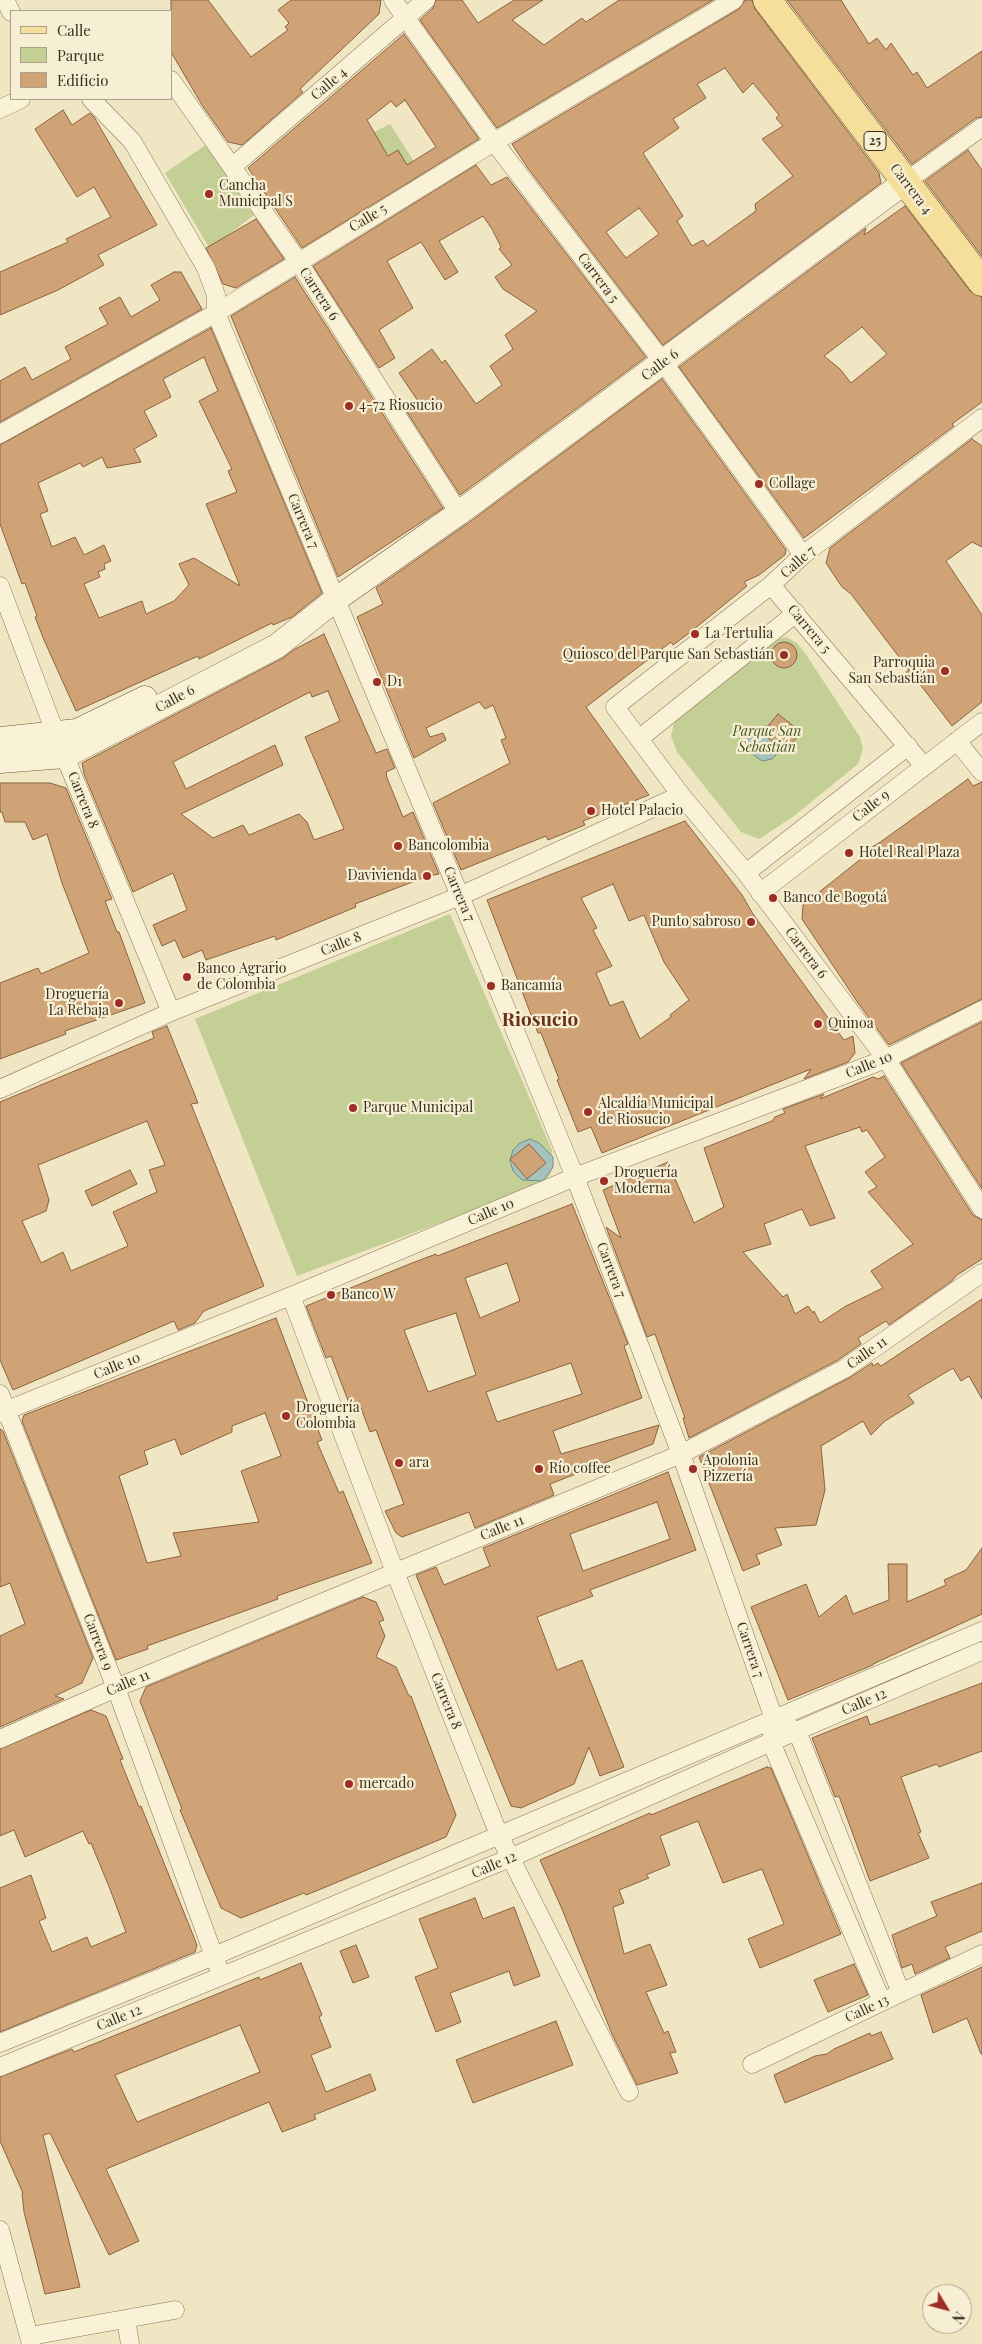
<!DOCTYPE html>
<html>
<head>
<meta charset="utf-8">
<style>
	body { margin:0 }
	#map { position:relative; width:982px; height:2344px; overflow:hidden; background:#f0e6c3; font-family:"Playfair Display",serif }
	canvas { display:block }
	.legend { position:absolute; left:10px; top:10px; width:162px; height:90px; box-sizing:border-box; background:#f7efd3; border:1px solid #aba28b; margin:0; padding:6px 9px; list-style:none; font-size:15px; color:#3a2e1e }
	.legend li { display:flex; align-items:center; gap:10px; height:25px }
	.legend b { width:25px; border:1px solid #aba28b }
	.north { position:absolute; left:922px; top:2284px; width:50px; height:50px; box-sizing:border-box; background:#f7efd3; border:1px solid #aba28b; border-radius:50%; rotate:127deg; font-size:14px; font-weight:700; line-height:20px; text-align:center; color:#3a2e1e }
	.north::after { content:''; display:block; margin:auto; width:18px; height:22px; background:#9d2e26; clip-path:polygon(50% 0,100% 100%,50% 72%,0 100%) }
</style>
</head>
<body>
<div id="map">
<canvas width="982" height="2344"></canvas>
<ul class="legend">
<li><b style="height:6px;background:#f5df9a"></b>Calle</li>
<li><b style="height:14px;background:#c4cf96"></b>Parque</li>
<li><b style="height:14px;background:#d0a377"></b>Edificio</li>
</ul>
<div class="north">N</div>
</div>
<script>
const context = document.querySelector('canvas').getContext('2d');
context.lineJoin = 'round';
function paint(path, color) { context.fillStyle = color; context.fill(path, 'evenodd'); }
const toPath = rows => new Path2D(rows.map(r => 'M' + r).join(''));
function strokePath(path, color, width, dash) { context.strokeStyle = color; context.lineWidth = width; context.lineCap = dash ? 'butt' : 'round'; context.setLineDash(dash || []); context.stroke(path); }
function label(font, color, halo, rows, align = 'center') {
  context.font = font + ' "Playfair Display",serif'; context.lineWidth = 4.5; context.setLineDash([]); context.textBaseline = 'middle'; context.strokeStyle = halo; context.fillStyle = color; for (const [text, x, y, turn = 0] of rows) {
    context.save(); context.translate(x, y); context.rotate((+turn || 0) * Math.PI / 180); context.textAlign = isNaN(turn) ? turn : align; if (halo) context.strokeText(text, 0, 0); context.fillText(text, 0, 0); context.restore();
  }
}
paint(toPath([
	[390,124,422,174,412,181,414,187,406,192,407,179,388,154,364,137],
	[207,144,254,215,210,249,165,173],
	[786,637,797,643,807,656,860,737,863,749,858,764,794,816,759,839,741,832,677,752,671,736,675,719,777,639],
	[450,914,552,1150,553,1167,550,1175,541,1184,526,1191,297,1276,195,1019]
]), '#c4cf96');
const water = toPath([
	[769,725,784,746,772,759,762,761,750,752,747,743,749,736,754,730,769,725],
	[530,1139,539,1143,553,1157,553,1167,543,1181,522,1180,513,1171,510,1161,513,1150,520,1143,530,1139]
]);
paint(water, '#a5c3bc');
strokePath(water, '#6c918b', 1);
const building = toPath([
	[171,0,208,0,251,57,288,30,285,27,289,23,278,10,291,0,381,0,379,14,300,89,303,92,242,145,228,142,202,105,171,52,171,0],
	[436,0,462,0,478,23,514,0,543,0,512,20,544,45,582,18,586,22,619,0,713,0,497,128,420,20,433,8,436,0],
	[745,0,752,0,755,9,879,173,881,183,663,345,527,167,512,144,739,9,745,0],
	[725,68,743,93,753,83,779,115,776,118,783,126,762,139,793,176,755,204,756,211,707,246,703,240,692,246,677,221,683,216,643,153,679,128,673,119,706,98,697,84,725,68],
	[639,208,659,234,626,258,606,232,639,208],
	[787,0,841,0,869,44,877,38,886,50,891,43,913,75,917,72,927,88,982,51,982,117,976,118,912,164,787,0],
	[404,34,479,139,302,248,248,168,404,34],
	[405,100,436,147,407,165,398,150,388,156,367,120,391,101,396,107,405,100],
	[63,110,72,125,90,113,94,117,157,225,98,255,104,265,58,290,0,315,0,272,68,242,66,239,111,217,94,187,77,197,35,129,63,110],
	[968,150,982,170,982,256,925,181,968,150],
	[476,165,491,185,507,177,646,357,460,495,405,409,418,401,399,373,432,349,442,363,445,360,476,404,502,385,490,366,513,349,505,335,537,311,503,289,495,277,512,265,499,249,501,247,492,229,483,216,439,241,458,272,445,280,421,242,387,261,413,308,379,330,395,358,379,368,313,266,476,165],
	[905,206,970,291,982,297,982,402,952,424,954,426,804,538,679,367,866,228,864,235,905,206],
	[862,327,887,354,851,383,840,369,824,356,862,327],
	[256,219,284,259,236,288,223,284,206,248,256,219],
	[174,272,181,272,202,309,0,422,0,381,25,367,32,380,71,359,65,347,108,324,99,308,120,297,131,317,160,300,151,285,174,272],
	[295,277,443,508,338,577,231,316,295,277],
	[211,328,322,593,292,617,273,625,272,623,199,659,198,656,76,711,44,640,35,617,37,616,25,583,22,584,0,524,0,445,211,328],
	[204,357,218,391,199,401,232,469,228,471,237,492,206,504,240,586,194,558,179,564,189,585,174,601,146,614,142,601,99,618,84,584,100,577,98,572,105,569,104,564,111,561,104,545,84,555,75,537,52,547,40,514,48,511,38,483,80,463,83,467,102,457,107,468,141,462,134,449,157,436,144,411,171,397,163,379,204,357],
	[662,379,786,550,785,555,759,575,744,582,747,586,688,634,673,645,671,642,586,707,649,795,583,821,585,825,548,840,546,836,461,870,433,803,510,763,501,740,506,738,493,705,485,709,479,702,426,728,430,737,443,733,446,740,414,758,357,617,383,604,376,588,467,524,662,379],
	[972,439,982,446,982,547,972,542,946,561,982,615,982,702,952,726,919,683,916,685,906,672,909,670,851,594,842,587,826,563,830,548,972,439],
	[324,634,376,753,387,749,395,768,386,772,387,778,403,817,413,812,439,874,428,876,355,904,356,907,276,940,275,936,206,960,202,950,183,958,175,940,162,946,153,925,187,910,173,873,133,892,84,774,82,763,283,658,295,649,324,634],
	[328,691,340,721,305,737,344,829,314,840,307,822,299,814,249,835,243,825,213,838,181,814,283,765,275,745,186,789,173,762,310,692,312,697,328,691],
	'771 655a13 13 0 1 1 26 0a13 13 0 1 1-26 0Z',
	[778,714,801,732,785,752,762,733,778,714],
	[968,779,973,786,982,782,982,999,889,1045,858,1003,802,919,803,905,867,854,865,851,879,843,968,779],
	[0,783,50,783,66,788,112,899,105,901,117,932,119,932,145,1003,65,1031,66,1034,0,1059,0,983,38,968,41,974,89,953,62,883,47,834,33,840,25,822,5,822,2,812,0,812,0,783],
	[685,821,742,895,753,914,844,1040,853,1036,855,1053,848,1062,804,1079,811,1069,602,1153,591,1127,578,1132,557,1080,559,1079,541,1033,538,1033,487,900,685,821],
	[613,884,629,921,644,915,664,962,689,1000,670,1015,671,1017,640,1039,623,1001,610,1006,596,973,612,966,593,930,597,928,581,898,613,884],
	[982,1022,982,1189,901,1063,982,1022],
	[167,1026,198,1103,191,1104,264,1286,204,1311,195,1323,178,1330,174,1321,13,1390,0,1360,0,1102,154,1038,152,1032,167,1026],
	[147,1121,165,1165,149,1170,157,1192,113,1212,128,1246,71,1271,63,1252,41,1263,22,1221,46,1211,49,1200,38,1165,147,1121],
	[884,1076,973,1215,982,1220,982,1259,957,1275,952,1281,889,1325,886,1321,858,1338,861,1344,838,1360,689,1438,683,1418,685,1418,655,1334,647,1337,606,1227,621,1238,603,1190,668,1162,694,1223,724,1207,704,1148,772,1121,775,1117,785,1113,783,1109,824,1094,820,1099,873,1077,878,1079,884,1076],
	[860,1127,862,1132,867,1130,885,1157,865,1172,877,1187,868,1192,913,1244,871,1271,883,1288,846,1306,820,1323,814,1311,813,1313,808,1306,795,1314,787,1294,783,1297,743,1252,771,1244,764,1224,802,1209,810,1226,835,1218,805,1146,860,1127],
	[529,1144,546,1163,527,1179,510,1159,529,1144],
	[130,1170,137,1184,92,1206,85,1191,130,1170],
	[572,1204,628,1344,624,1346,642,1398,553,1431,561,1454,659,1425,653,1444,550,1484,554,1495,475,1528,469,1512,402,1537,396,1533,385,1511,404,1504,376,1430,370,1432,361,1408,352,1411,331,1356,326,1358,306,1306,412,1263,436,1254,437,1256,572,1204],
	[507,1263,520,1301,480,1318,465,1278,507,1263],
	[456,1313,476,1375,428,1392,404,1330,456,1313],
	[571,1363,582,1394,497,1422,486,1392,571,1363],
	[982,1299,982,1399,969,1376,961,1381,953,1368,908,1395,914,1403,885,1421,871,1435,863,1421,821,1446,825,1490,816,1525,775,1528,782,1545,756,1555,760,1564,743,1571,699,1457,849,1378,872,1363,873,1366,878,1363,881,1366,982,1299],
	[276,1318,322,1440,317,1442,339,1493,343,1491,372,1563,277,1596,278,1599,147,1646,148,1649,116,1660,22,1421,24,1415,276,1318],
	[265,1413,281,1456,241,1471,259,1522,173,1533,181,1556,147,1563,119,1476,148,1464,144,1451,175,1439,181,1455,232,1432,232,1426,265,1413],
	[0,1429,3,1431,93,1658,82,1683,55,1696,64,1699,0,1727,0,1636,25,1624,10,1583,0,1587,0,1429],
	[668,1472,696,1550,590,1590,593,1596,537,1617,557,1670,582,1660,624,1767,600,1776,589,1747,574,1784,521,1808,511,1806,416,1575,436,1567,444,1585,490,1566,483,1548,668,1472],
	[657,1502,670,1539,583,1571,570,1534,657,1502],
	[982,1548,982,1614,873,1664,873,1665,788,1700,751,1607,806,1584,819,1617,846,1595,853,1614,889,1600,888,1564,907,1564,907,1602,946,1585,944,1580,966,1570,982,1548],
	[363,1597,376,1602,384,1620,379,1622,385,1636,376,1657,396,1667,409,1696,411,1696,456,1815,446,1837,321,1889,306,1895,304,1893,241,1918,221,1908,180,1810,182,1809,140,1701,146,1687,363,1597],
	[982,1683,982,1751,939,1767,937,1764,901,1777,921,1832,918,1833,929,1858,870,1881,839,1796,835,1797,812,1738,867,1716,870,1725,982,1683],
	[91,1710,106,1716,123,1759,120,1760,139,1807,141,1806,197,1945,195,1952,0,2032,0,1888,31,1875,46,1918,39,1921,52,1952,87,1937,91,1947,126,1932,110,1889,91,1843,89,1844,83,1831,25,1857,14,1830,0,1836,0,1749,91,1710],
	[767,1767,771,1768,841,1934,760,1968,748,1939,784,1924,762,1869,723,1883,698,1821,660,1836,670,1865,646,1875,649,1878,619,1890,624,1903,613,1907,624,1954,650,1944,667,1985,646,1992,664,2033,668,2031,676,2052,670,2053,678,2073,637,2085,612,2034,562,1909,540,1860,650,1813,651,1815,767,1767],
	[982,1883,982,1931,945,1947,950,1958,915,1974,912,1964,902,1968,892,1935,937,1916,931,1902,982,1883],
	[475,1898,483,1919,514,1907,540,1976,514,1986,509,1971,450,1993,461,2022,436,2032,415,1977,438,1968,419,1919,475,1898],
	[356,1945,369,1977,353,1983,340,1951,356,1945],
	[301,1963,322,2015,319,2017,331,2047,311,2055,326,2092,370,2074,376,2090,314,2115,316,2119,282,2132,269,2102,106,2169,139,2241,109,2255,50,2133,43,2135,80,2287,45,2294,24,2212,22,2193,23,2193,0,2141,0,2077,72,2049,74,2052,259,1977,260,1980,301,1963],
	[240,2025,260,2072,137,2122,115,2075,240,2025],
	[854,1964,868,1995,828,2012,814,1980,854,1964],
	[982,1967,982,2054,981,2054,967,2018,933,2033,921,1995,982,1967],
	[556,2021,573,2065,473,2103,456,2060,556,2021],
	[881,2032,893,2059,785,2103,774,2075,815,2056,827,2054,834,2049,870,2033,871,2036,881,2032]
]);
paint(building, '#d0a377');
strokePath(building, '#8b623e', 1);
const street = toPath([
	[5,0,11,12],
	[393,0,494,142,663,362,803,555],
	[171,80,298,261,459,513],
	[91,99,132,141,206,268,216,295,216,313,460,896,575,1177,681,1454,774,1719,771,1742,882,2002],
	[0,109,21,99],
	[232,167,426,0],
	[905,182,982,127],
	[982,418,803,555,771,585,615,707,681,795,746,873,886,1059,982,1209],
	[0,434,216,313,494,142,734,0],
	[771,585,923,765],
	[0,586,56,735,171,1012],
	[640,738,796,613],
	[957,741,982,772],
	[746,873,908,746],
	[760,893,982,722],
	[0,1089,171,1012,460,896,681,795],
	[291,1296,395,1572,499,1835,629,2092],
	[0,1394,116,1688,218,1967],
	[0,1413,291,1296,575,1177,886,1059,982,1010],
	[788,1726,797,1731,901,1993],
	[0,1739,116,1688,681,1454,844,1369,982,1273],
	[0,2043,214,1956,982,1631],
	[752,2064,982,1954],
	[0,2067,510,1858,771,1742,982,1651],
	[0,2230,31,2344],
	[126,2319,130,2344],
	[30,2336,175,2310]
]);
const secondary = toPath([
	[0,739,77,731,145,698],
	[0,761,65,756,277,646,335,600,459,513,905,182]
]);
const primary = toPath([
	[767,0,982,282]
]);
strokePath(street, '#8b7759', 19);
strokePath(secondary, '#6d583c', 25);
strokePath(primary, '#59452d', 29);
strokePath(street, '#faf2d7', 18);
strokePath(secondary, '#faf2d7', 24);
strokePath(primary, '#f5df9a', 28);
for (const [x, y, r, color] of [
	[209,194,5,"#9d2e26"],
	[349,406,5,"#9d2e26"],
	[759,484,5,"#9d2e26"],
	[695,634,5,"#9d2e26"],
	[784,655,5,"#9d2e26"],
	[945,671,5,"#9d2e26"],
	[377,682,5,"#9d2e26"],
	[591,811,5,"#9d2e26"],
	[398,846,5,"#9d2e26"],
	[849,853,5,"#9d2e26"],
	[427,876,5,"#9d2e26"],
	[773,898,5,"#9d2e26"],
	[751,922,5,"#9d2e26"],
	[187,977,5,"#9d2e26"],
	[491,986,5,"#9d2e26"],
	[119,1003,5,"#9d2e26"],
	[818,1024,5,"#9d2e26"],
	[353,1108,5,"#9d2e26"],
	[588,1112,5,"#9d2e26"],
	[604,1181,5,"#9d2e26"],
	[331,1295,5,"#9d2e26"],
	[286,1416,5,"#9d2e26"],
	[399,1463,5,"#9d2e26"],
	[539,1469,5,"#9d2e26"],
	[693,1469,5,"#9d2e26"],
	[349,1784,5,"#9d2e26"]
]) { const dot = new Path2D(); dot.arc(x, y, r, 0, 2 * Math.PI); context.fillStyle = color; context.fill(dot); strokePath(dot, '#f7efd3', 2); }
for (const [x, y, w] of [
	[875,141,22]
]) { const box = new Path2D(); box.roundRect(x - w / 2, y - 9.5, w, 19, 4); context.fillStyle = '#f7efd3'; context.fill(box); strokePath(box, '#3a2e1e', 1); }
label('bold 12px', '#3a2e1e', null, [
	["25",875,141]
]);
label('14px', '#3a2e1e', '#f7efd3', [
	["Calle 4",329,84,-40],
	["Carrera 4",911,189,53],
	["Calle 5",368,218,-31],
	["Carrera 5",598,278,53],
	["Carrera 6",319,294,57],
	["Calle 6",660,365,-37],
	["Carrera 7",303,521,67],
	["Calle 7",798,562,-41],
	["Carrera 5",809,629,50],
	["Calle 6",175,699,-28],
	["Carrera 8",83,800,68],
	["Calle 9",871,806,-38],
	["Carrera 7",459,894,67],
	["Calle 8",341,944,-22],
	["Carrera 6",806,953,53],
	["Calle 10",869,1065,-22],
	["Calle 10",491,1212,-23],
	["Carrera 7",611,1270,69],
	["Calle 11",867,1353,-35],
	["Calle 10",117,1366,-22],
	["Calle 11",502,1528,-22],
	["Carrera 9",98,1642,69],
	["Carrera 7",750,1650,71],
	["Calle 11",128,1683,-23],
	["Carrera 8",446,1701,68],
	["Calle 12",864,1702,-23],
	["Calle 12",494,1865,-23],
	["Calle 13",867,2009,-25],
	["Calle 12",119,2018,-22]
]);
label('14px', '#3a2e1e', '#f7efd3', [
	["Cancha",219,186],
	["Municipal S",219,202],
	["4-72 Riosucio",359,406],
	["Collage",769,484],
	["La Tertulia",705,634],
	["Quiosco del Parque San Sebastián",774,655,"right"],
	["Parroquia",935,663,"right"],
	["San Sebastián",935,679,"right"],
	["D1",387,682],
	["Hotel Palacio",601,811],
	["Bancolombia",408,846],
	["Hotel Real Plaza",859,853],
	["Davivienda",417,876,"right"],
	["Banco de Bogotá",783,898],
	["Punto sabroso",741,922,"right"],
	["Banco Agrario",197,969],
	["de Colombia",197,985],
	["Bancamía",501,986],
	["Droguería",109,995,"right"],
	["La Rebaja",109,1011,"right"],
	["Quinoa",828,1024],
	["Alcaldía Municipal",598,1104],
	["de Riosucio",598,1120],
	["Parque Municipal",363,1108],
	["Droguería",614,1173],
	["Moderna",614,1189],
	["Banco W",341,1295],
	["Droguería",296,1408],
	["Colombia",296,1424],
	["Apolonia",703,1461],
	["Pizzería",703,1477],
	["ara",409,1463],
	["Río coffee",549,1469],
	["mercado",359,1784]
], 'left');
label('italic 14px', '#475823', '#f7efd3', [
	["Parque San",767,732],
	["Sebastián",767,748]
]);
label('bold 19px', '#69311b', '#f7efd3', [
	["Riosucio",540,1020]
]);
</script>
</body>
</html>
